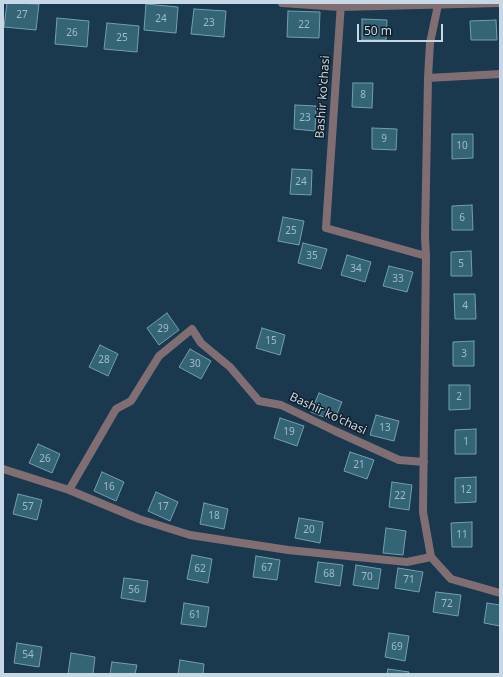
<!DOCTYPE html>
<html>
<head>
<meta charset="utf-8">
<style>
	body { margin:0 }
	#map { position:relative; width:503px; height:677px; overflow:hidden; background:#1a384e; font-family:"Noto Sans",sans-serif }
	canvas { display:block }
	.frame { position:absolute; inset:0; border:4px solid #c7d7e5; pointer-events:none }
	.scale { position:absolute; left:357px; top:24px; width:86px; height:18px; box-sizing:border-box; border:2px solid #c7d7e5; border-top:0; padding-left:5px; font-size:12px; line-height:14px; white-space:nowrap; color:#c7d7e5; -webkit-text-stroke:3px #111e28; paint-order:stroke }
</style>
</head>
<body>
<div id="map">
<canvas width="503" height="677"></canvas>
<div class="frame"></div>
<div class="scale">50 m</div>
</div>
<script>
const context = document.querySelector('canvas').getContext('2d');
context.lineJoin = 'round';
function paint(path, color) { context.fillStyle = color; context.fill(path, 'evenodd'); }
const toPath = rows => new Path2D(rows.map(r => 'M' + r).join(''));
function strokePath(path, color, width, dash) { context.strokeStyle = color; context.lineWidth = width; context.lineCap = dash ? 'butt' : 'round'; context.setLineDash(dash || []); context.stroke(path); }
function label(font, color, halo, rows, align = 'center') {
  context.font = font + ' "Noto Sans",sans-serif'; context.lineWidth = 3; context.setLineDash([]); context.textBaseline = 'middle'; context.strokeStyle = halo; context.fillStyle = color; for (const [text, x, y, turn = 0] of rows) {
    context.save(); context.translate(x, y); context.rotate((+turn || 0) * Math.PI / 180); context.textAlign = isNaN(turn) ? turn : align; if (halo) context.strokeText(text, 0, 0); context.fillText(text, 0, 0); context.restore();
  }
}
const building = toPath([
	[7,3,39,4,36,30,4,27,7,3],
	[146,4,178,7,176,33,144,30,146,4],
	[194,9,226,11,224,37,191,34,194,9],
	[288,11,320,12,319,38,287,37,288,11],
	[57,18,89,21,87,47,55,44,57,18],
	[362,19,387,20,386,40,362,40,362,19],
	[496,20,497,40,471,40,470,21,496,20],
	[107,23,139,26,137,52,104,49,107,23],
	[353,83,373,83,372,108,352,107,353,83],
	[295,105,316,106,315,131,294,129,295,105],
	[372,128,397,129,396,150,372,149,372,128],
	[452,134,473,134,473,158,452,159,452,134],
	[292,169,312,170,311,195,290,194,292,169],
	[472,205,473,230,452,230,452,206,472,205],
	[283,217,304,221,299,245,278,241,283,217],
	[303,243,327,249,321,269,298,263,303,243],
	[471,251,472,276,451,276,451,252,471,251],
	[347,255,371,262,365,282,341,275,347,255],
	[389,266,413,272,407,292,383,286,389,266],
	[454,294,475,294,476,319,455,319,454,294],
	[167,313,179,330,159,345,147,328,167,313],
	[262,328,285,335,280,355,256,348,262,328],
	[474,341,474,366,453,366,453,342,474,341],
	[100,345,118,354,108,376,89,367,100,345],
	[190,349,211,361,201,379,179,367,190,349],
	[449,385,470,385,470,409,449,410,449,385],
	[319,393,342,402,334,421,311,412,319,393],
	[376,415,399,421,394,441,370,435,376,415],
	[280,418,304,426,297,446,274,438,280,418],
	[476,429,476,454,455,454,455,430,476,429],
	[38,444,60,454,52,473,29,463,38,444],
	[350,452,374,460,367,479,344,471,350,452],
	[102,472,124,482,116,501,94,491,102,472],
	[476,477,476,502,455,503,455,478,476,477],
	[392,482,412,485,409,510,389,507,392,482],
	[156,492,178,502,170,521,148,511,156,492],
	[18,494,42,500,37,520,13,514,18,494],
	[204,503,228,509,224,529,200,524,204,503],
	[299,518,323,522,320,543,295,538,299,518],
	[472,522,472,547,452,547,451,523,472,522],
	[386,528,406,531,403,555,383,553,386,528],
	[192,555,212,559,208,583,187,579,192,555],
	[256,556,280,560,277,580,253,577,256,556],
	[318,562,343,565,340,586,315,582,318,562],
	[356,565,381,569,378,589,353,585,356,565],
	[398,568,423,572,419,592,395,588,398,568],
	[124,578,148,581,145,602,121,598,124,578],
	[436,592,461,595,458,616,433,612,436,592],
	[184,603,209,607,206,627,181,624,184,603],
	[487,603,500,605,500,626,484,623,487,603],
	[389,633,409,636,405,661,385,657,389,633],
	[17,643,42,647,39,667,14,663,17,643],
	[71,653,95,657,93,674,68,674,71,653],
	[180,660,204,664,203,674,178,674,180,660],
	[112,662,137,665,135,674,110,674,112,662],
	[388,669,409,672,408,674,387,674,388,669]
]);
paint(building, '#336576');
strokePath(building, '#739fb0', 1);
strokePath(toPath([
	[282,3,340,7,500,3],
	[341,3,326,228,426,256],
	[428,78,500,74],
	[3,469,69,490,139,519,190,535,288,550,407,562,431,557],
	[69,490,116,409,131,401,159,356,192,329,201,343,230,367,259,401,281,405,335,431,399,460,424,462],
	[431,557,423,512,426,256,425,236,428,78,430,43,438,5],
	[431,557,451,579,500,593]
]), '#806e72', 8);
label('10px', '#a2bac9', null, [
	["27",22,15],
	["24",161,19],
	["23",209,23],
	["22",304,25],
	["26",72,33],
	["25",122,38],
	["8",363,95],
	["23",305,118],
	["9",384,139],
	["10",462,146],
	["24",301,182],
	["6",462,218],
	["25",291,231],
	["35",312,256],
	["5",461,264],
	["34",356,269],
	["33",398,279],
	["4",465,306],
	["29",163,329],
	["15",271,341],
	["3",464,354],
	["28",104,360],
	["30",195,364],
	["2",459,397],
	["13",385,428],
	["19",289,432],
	["1",466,442],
	["26",45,459],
	["21",359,465],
	["16",109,487],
	["12",466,490],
	["22",400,496],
	["57",28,507],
	["17",163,507],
	["18",214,516],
	["20",309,530],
	["11",462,535],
	["67",267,568],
	["62",200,569],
	["68",329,574],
	["70",367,577],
	["71",409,580],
	["56",134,590],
	["72",447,604],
	["61",195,615],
	["69",397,647],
	["54",28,655]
]);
label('12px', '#c7d7e5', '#111e28', [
	["Bashir ko'chasi",323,97,-86],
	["Bashir ko'chasi",328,414,25]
]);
</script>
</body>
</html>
